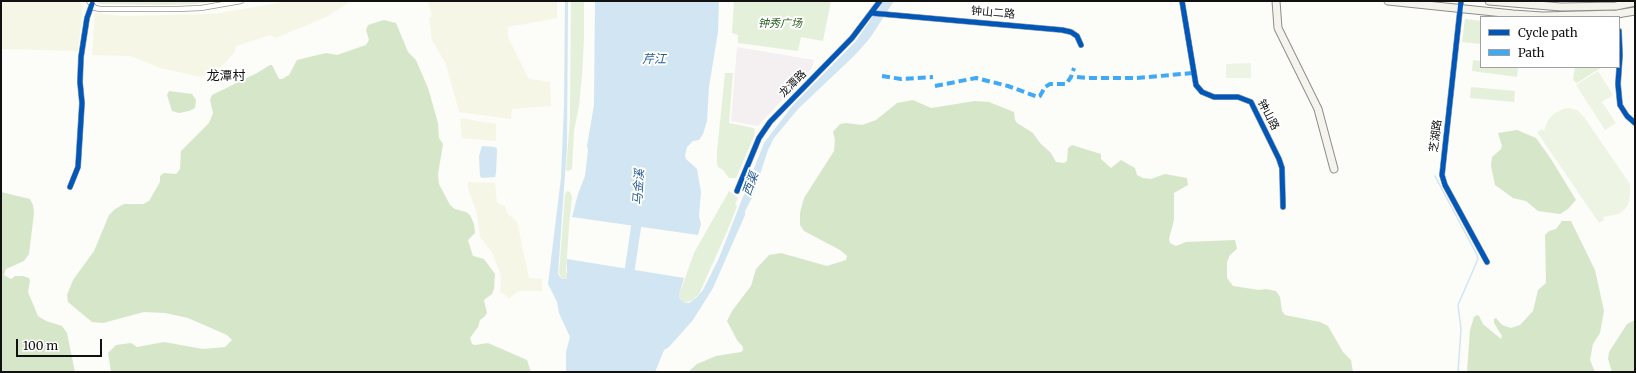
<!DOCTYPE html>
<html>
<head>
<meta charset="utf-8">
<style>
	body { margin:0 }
	#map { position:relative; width:1636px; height:373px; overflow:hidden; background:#fcfcf8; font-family:Merriweather,serif }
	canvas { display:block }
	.frame { position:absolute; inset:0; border:2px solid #111; pointer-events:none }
	.legend { position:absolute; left:1480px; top:16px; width:140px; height:52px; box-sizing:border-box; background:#fff; border:1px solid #a0a0a0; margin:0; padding:5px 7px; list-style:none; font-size:12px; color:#111 }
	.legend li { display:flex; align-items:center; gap:8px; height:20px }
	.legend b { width:20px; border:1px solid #a0a0a0 }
	.scale { position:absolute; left:16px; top:339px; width:86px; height:18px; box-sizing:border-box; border:2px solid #111; border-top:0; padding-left:5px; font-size:12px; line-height:14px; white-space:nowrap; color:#111; -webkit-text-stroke:3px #fff; paint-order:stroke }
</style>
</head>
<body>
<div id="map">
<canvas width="1636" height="373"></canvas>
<div class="frame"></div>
<ul class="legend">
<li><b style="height:5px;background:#0057b8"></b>Cycle path</li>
<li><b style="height:5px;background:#3fa9f5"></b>Path</li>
</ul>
<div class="scale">100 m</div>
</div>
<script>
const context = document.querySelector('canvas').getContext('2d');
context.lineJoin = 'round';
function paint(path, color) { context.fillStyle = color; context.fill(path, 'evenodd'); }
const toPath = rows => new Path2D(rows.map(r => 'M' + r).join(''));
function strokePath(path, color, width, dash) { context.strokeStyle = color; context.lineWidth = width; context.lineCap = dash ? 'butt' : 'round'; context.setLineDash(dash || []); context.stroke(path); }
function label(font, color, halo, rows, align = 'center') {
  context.font = font + ' Merriweather,"Noto Sans SC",serif'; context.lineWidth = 4; context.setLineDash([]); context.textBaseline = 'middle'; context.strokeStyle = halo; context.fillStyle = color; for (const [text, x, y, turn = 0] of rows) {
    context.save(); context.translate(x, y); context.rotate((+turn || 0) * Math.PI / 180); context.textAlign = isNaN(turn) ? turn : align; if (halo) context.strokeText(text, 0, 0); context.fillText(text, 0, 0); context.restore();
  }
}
paint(toPath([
	[737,47,814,60,812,68,758,126,731,121]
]), '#f4f0f2');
paint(toPath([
	[1,1,79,1,83,7,78,51,1,49],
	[290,1,351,1,328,16,276,38,270,35,236,46,234,53,222,66,201,77,160,68,131,56,92,55,95,13,123,16,213,14],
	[428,1,557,1,557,18,508,27,508,37,529,79,550,82,551,106,512,109,511,119,459,112,446,64,432,40,429,18,432,16],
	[460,118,496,124,496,141,462,138],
	[468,182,495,183,497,203,505,206,507,213,517,222,529,278,542,279,542,291,518,291,510,298,500,292,501,277,493,254,480,237,477,214,468,188]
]), '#f6f6e6');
paint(toPath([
	[94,1,218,1,195,4,161,5,100,4],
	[571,1,584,1,584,39,582,75,579,106,574,131,572,169,568,171,566,170,570,118],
	[734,1,831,1,823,41,801,37,798,51,738,43,738,35,732,33],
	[1465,19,1481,21,1481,44,1462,42],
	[1473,60,1481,61,1481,67,1518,67,1517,77,1472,71],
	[1575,67,1602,67,1577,83,1573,80],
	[725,73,733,73,729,123,754,128,755,134,736,178,729,178,723,170,718,167,717,163,717,151],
	[1471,87,1515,91,1514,102,1470,98],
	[567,191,570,192,572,197,569,226,566,272,568,276,567,279,564,280,562,279,559,273,565,194],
	[729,191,738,198,735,204,737,206,729,227,699,294,693,300,685,303,680,299,679,295,694,253]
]), '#e5f0da');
paint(toPath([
	[384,20,396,23,408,52,416,60,428,88,438,123,439,138,443,144,438,174,439,184,450,205,455,209,466,212,470,215,474,224,475,233,468,240,473,256,484,259,495,274,494,289,492,294,484,300,487,313,484,317,480,320,478,327,470,338,472,344,475,345,488,343,527,360,531,372,111,372,108,353,116,345,131,343,137,347,164,342,203,349,225,347,232,340,227,335,188,318,165,313,144,312,103,323,92,322,68,302,67,295,73,280,94,251,109,215,115,209,124,204,143,204,149,201,160,182,160,176,164,173,176,174,180,169,181,151,209,123,213,113,210,100,212,95,257,73,270,65,272,65,279,79,282,79,289,75,297,60,326,53,337,55,366,45,369,40,366,30,368,25],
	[169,91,192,94,196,100,195,108,189,111,179,113,172,111,167,95],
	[913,100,931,108,975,101,989,102,1014,112,1015,120,1017,123,1033,133,1040,143,1051,153,1056,162,1064,163,1067,161,1068,148,1072,145,1101,154,1101,159,1111,168,1121,160,1135,168,1137,175,1143,178,1151,179,1165,174,1187,178,1188,185,1174,193,1174,220,1169,239,1170,243,1176,246,1186,242,1235,240,1237,249,1230,255,1227,262,1227,278,1233,286,1259,290,1266,289,1276,291,1280,297,1282,311,1285,315,1320,322,1328,326,1343,352,1351,360,1353,372,688,372,697,364,716,356,741,352,743,350,743,347,737,340,727,321,732,311,751,286,756,269,769,255,781,253,827,266,846,260,847,256,840,250,804,231,800,225,800,213,804,198,834,151,835,140,833,132,840,124,846,123,862,125,876,120,897,103],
	[1517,130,1536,138,1551,159,1576,200,1568,209,1560,214,1538,211,1526,201,1513,198,1495,185,1491,166,1492,157,1501,149,1502,146,1498,133],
	[1,192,30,199,33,205,34,213,29,254,24,261,6,269,4,275,11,279,15,276,23,276,29,278,30,281,28,292,38,316,46,321,62,326,67,333,75,372,1,372],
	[1562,221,1571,221,1595,270,1604,311,1600,333,1593,344,1590,360,1595,372,1467,372,1470,330,1474,317,1477,315,1479,316,1483,324,1501,339,1502,336,1494,323,1494,319,1496,318,1502,325,1511,328,1520,325,1533,311,1538,290,1546,283,1545,235,1549,231,1556,229],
	[1635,320,1635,372,1612,372,1608,359,1609,352,1627,324]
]), '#d6e7c9');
paint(toPath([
	[1251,63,1251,78,1226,78,1226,64],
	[1598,71,1613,95,1602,102,1616,123,1605,130,1576,85],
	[1569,108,1577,110,1584,117,1630,184,1630,196,1628,205,1625,209,1619,214,1603,217,1604,220,1599,223,1537,132,1542,129,1544,131,1548,120,1555,113,1563,109]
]), '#eef4e4');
paint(toPath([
	[565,1,568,1,567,146,558,274,562,279,567,279,567,259,684,278,679,295,680,299,685,303,689,303,696,298,703,290,719,258,764,143,793,105,855,42,884,1,894,1,870,38,856,54,798,109,774,138,768,150,753,196,745,211,745,215,713,288,693,320,669,347,664,350,655,372,566,372,566,352,570,337,559,313,557,302,548,284,561,178,564,106],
	[595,1,719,1,718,32,709,87,707,121,703,134,699,140,693,141,687,147,685,155,686,159,697,169,701,192,699,216,701,224,698,235,572,217,578,194,585,176,588,150,587,146,594,105],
	[482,146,495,147,497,149,496,173,495,177,482,178,480,176,479,156]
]), '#d2e5f2');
strokePath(toPath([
	[1435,176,1477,255,1478,259,1458,305,1461,329,1458,372]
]), '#d2e5f2', 1.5);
strokePath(toPath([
	[628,281,638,214]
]), '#d2e5f2', 10);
const street = toPath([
	[89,1,95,8,100,9,177,9,201,8,241,1],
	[1182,1,1196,85,1202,92,1214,97,1238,97,1251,102,1279,159,1282,168,1283,207],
	[1461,1,1442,175,1445,185,1487,262],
	[871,13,1062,30,1071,32,1077,36,1081,45],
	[1619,31,1620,55,1618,84,1620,105,1627,116,1635,123],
	[70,187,78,167,82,103,80,82,81,57,87,18,92,4],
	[737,191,759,138,770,122,852,38,880,1]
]);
const secondary = toPath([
	[1276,1,1278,28,1318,109,1334,169],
	[1388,1,1513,14,1543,16,1617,14,1635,11],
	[1489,1,1561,7,1616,6,1635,2]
]);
strokePath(street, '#979795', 6);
strokePath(secondary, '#8d8d8c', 9);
strokePath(street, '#fffffe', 4.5);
strokePath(secondary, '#f4f4ed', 7);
strokePath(toPath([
	[882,76,901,79,933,77],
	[1077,77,1087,78,1137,78,1193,73],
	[935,86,976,78,1008,86,1038,97,1040,96,1045,87,1050,84,1066,84,1071,77,1074,68]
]), '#3fa9f5', 4, [8, 4]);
strokePath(toPath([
	[1182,1,1196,85,1202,92,1214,97,1238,97,1251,102,1279,159,1282,168,1283,207],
	[1461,1,1442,175,1445,185,1487,262],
	[871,13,1062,30,1071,32,1077,36,1081,45],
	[1619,31,1620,55,1618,84,1620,105,1627,116,1635,123],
	[70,187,78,167,82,103,80,82,81,57,87,18,92,4],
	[737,191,759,138,770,122,852,38,880,1]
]), '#0057b8', 5);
label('11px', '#111', '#fff', [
	["钟山二路",993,13,5],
	["龙潭路",793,84,-45],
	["钟山路",1268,115,62],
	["芝湖路",1436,136,-83]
]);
label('italic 11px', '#306228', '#fff', [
	["钟秀广场",780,24]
]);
label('italic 12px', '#275e95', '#fff', [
	["芹江",654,60],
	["西渠",751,184,-70],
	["马金溪",639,187,-86]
]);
label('13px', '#111', '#fff', [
	["龙潭村",226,76]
]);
</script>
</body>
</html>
